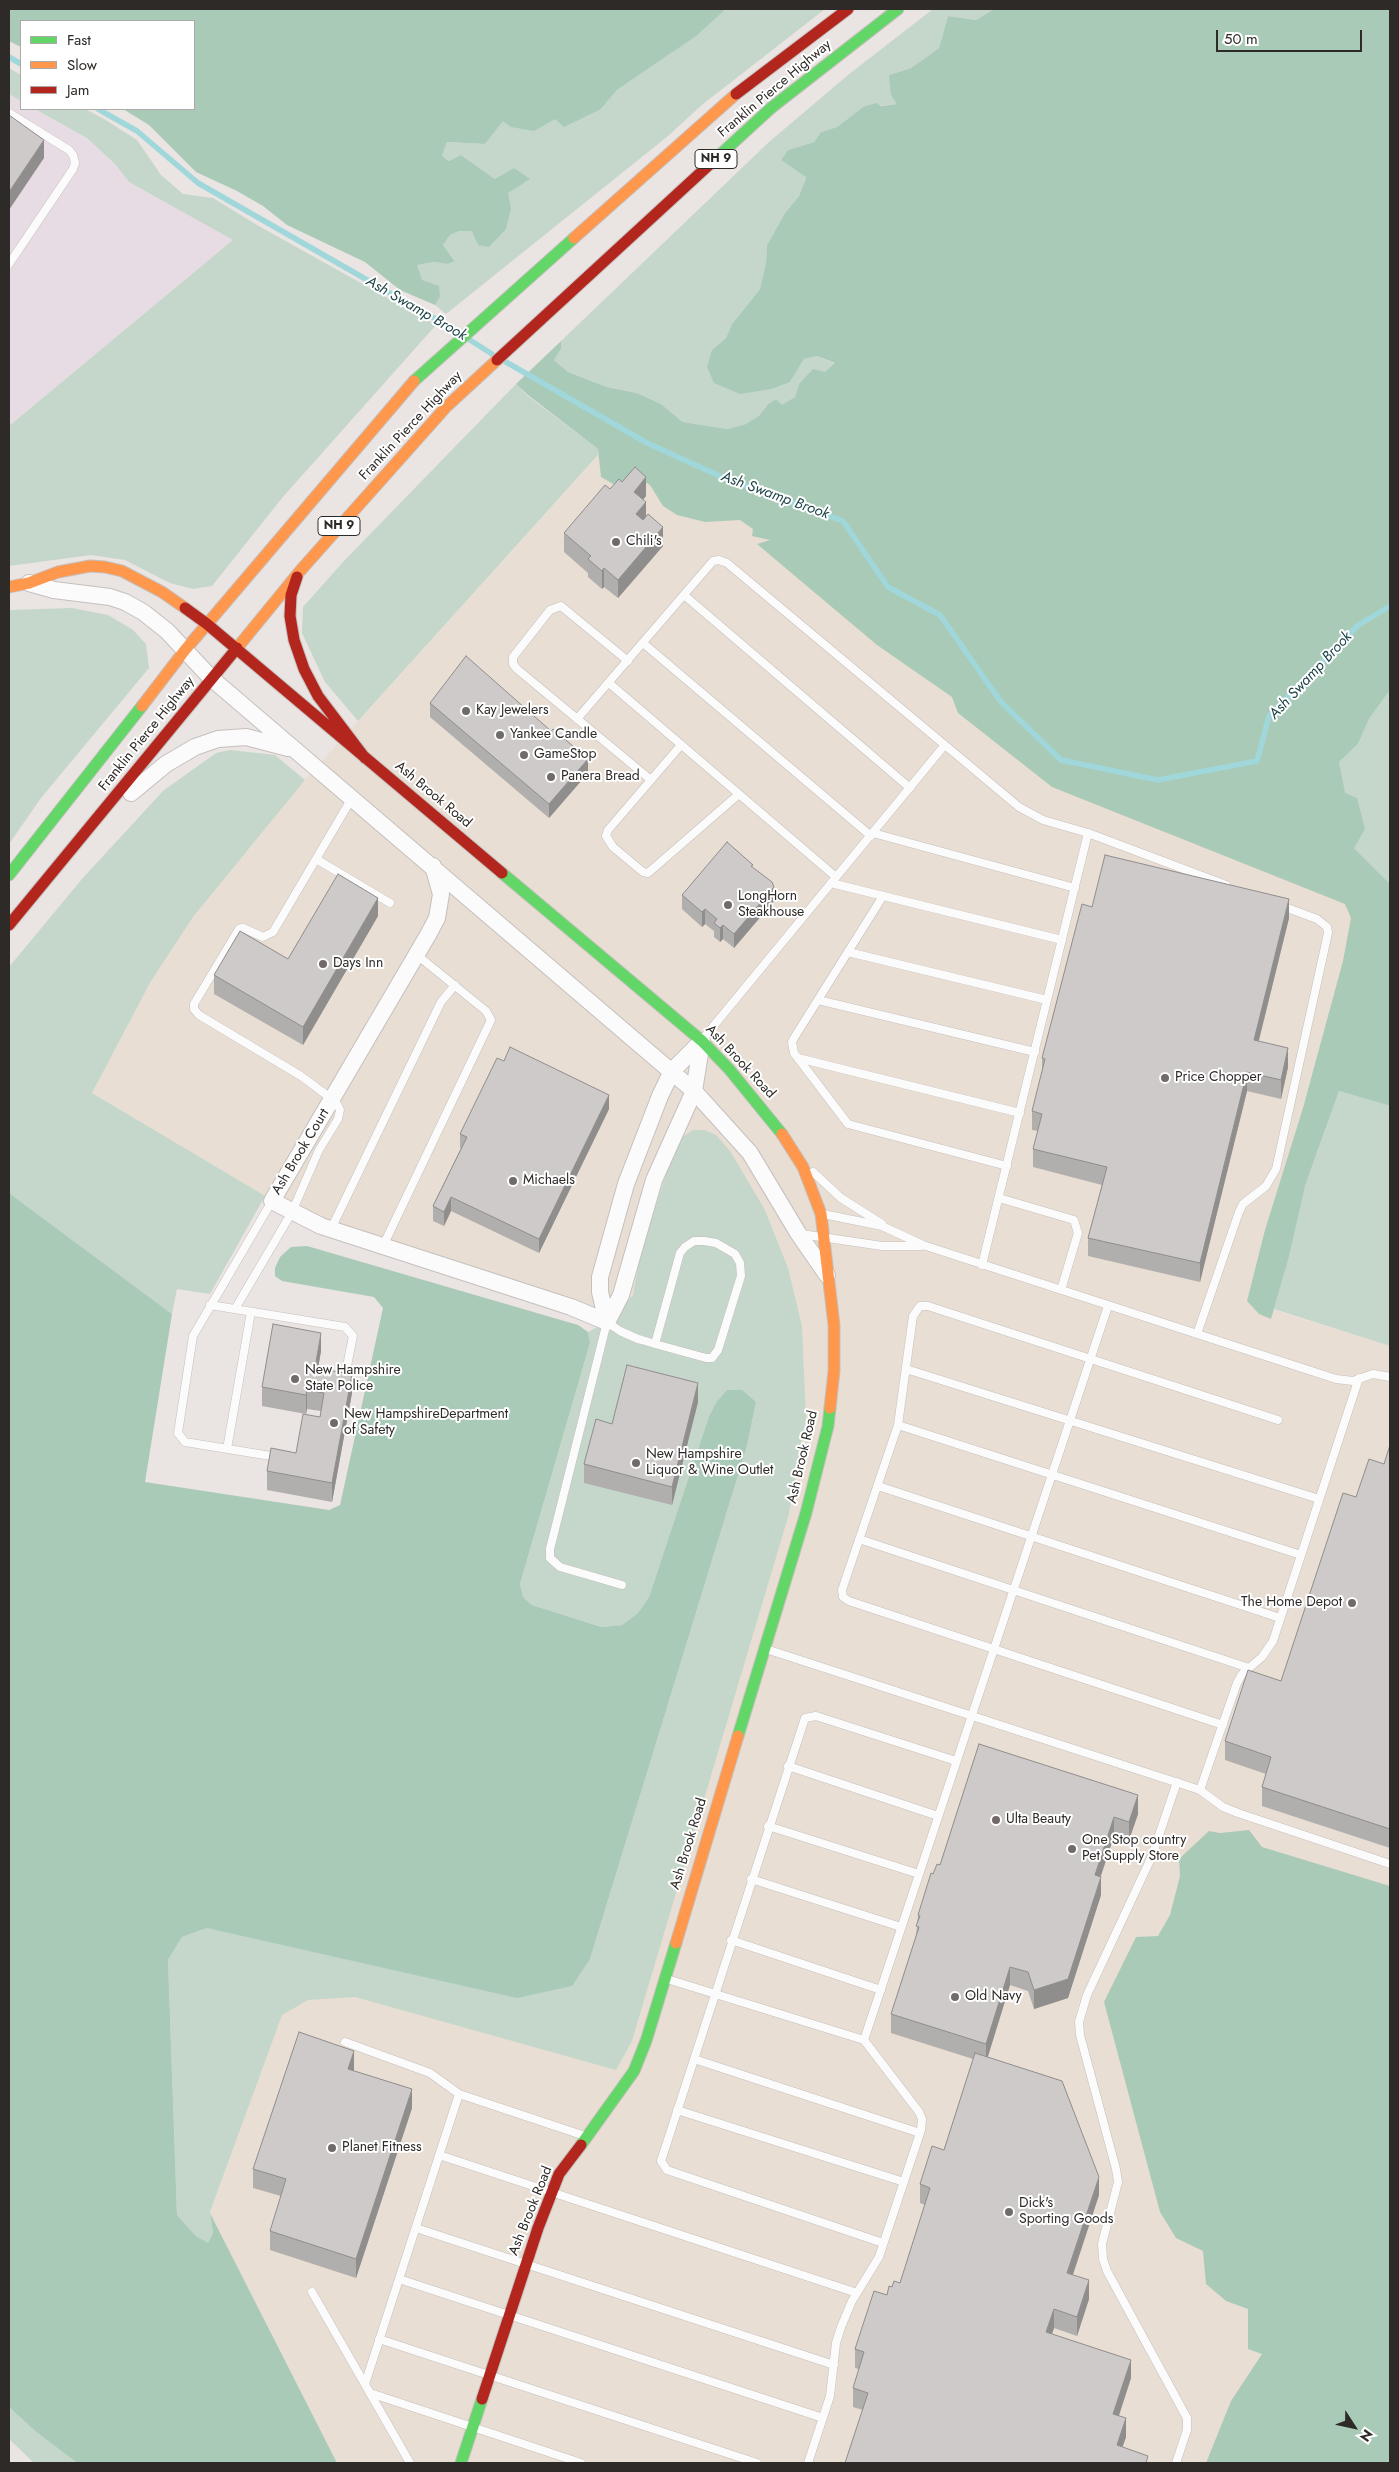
<!DOCTYPE html>
<html>
<head>
<meta charset="utf-8">
<style>
	body { margin:0 }
	#map { position:relative; width:1399px; height:2472px; overflow:hidden; background:#eae4e2; font-family:Jost,sans-serif }
	canvas { display:block }
	.frame { position:absolute; inset:0; border:10px solid #2e2a28; pointer-events:none }
	.legend { position:absolute; left:20px; top:20px; width:175px; height:90px; box-sizing:border-box; background:#fff; border:1px solid #abaaa9; margin:0; padding:6px 9px; list-style:none; font-size:15px; color:#2e2a28 }
	.legend li { display:flex; align-items:center; gap:10px; height:25px }
	.legend b { width:25px; border:1px solid #abaaa9 }
	.north { position:absolute; left:1329px; top:2402px; width:50px; height:50px; -webkit-text-stroke:4px #fff; paint-order:stroke; rotate:125deg; font-size:14px; font-weight:700; line-height:20px; text-align:center; color:#2e2a28 }
	.north::after { content:''; display:block; margin:auto; width:18px; height:22px; background:#2e2a28; clip-path:polygon(50% 0,100% 100%,50% 72%,0 100%) }
	.scale { position:absolute; left:1216px; top:30px; width:146px; height:22px; box-sizing:border-box; border:2px solid #2e2a28; border-top:0; padding-left:6px; font-size:15px; line-height:18px; white-space:nowrap; color:#2e2a28; -webkit-text-stroke:4px #fff; paint-order:stroke }
</style>
</head>
<body>
<div id="map">
<canvas width="1399" height="2472"></canvas>
<div class="frame"></div>
<ul class="legend">
<li><b style="height:6px;background:#63d668"></b>Fast</li>
<li><b style="height:6px;background:#ff974d"></b>Slow</li>
<li><b style="height:6px;background:#b3261e"></b>Jam</li>
</ul>
<div class="north">N</div>
<div class="scale">50 m</div>
</div>
<script>
const context = document.querySelector('canvas').getContext('2d');
context.lineJoin = 'round';
function paint(path, color) { context.fillStyle = color; context.fill(path, 'evenodd'); }
const toPath = rows => new Path2D(rows.map(r => 'M' + r).join(''));
function strokePath(path, color, width, dash) { context.strokeStyle = color; context.lineWidth = width; context.lineCap = dash ? 'butt' : 'round'; context.setLineDash(dash || []); context.stroke(path); }
function label(font, color, halo, rows, align = 'center') {
  context.font = font + ' Jost,sans-serif'; context.lineWidth = 4; context.setLineDash([]); context.textBaseline = 'middle'; context.strokeStyle = halo; context.fillStyle = color; for (const [text, x, y, turn = 0] of rows) {
    context.save(); context.translate(x, y); context.rotate((+turn || 0) * Math.PI / 180); context.textAlign = isNaN(turn) ? turn : align; if (halo) context.strokeText(text, 0, 0); context.fillText(text, 0, 0); context.restore();
  }
}
paint(toPath([
	[622,429,1368,896,1258,1305,1390,1346,1390,2463,337,2463,210,2213,297,1972,617,2069,632,2041,789,1514,806,1418,802,1326,788,1268,765,1210,668,1168,640,1255,633,1295,607,1322,272,1201,92,1093,151,981,193,917,305,780]
]), '#e8ded3');
paint(toPath([
	[9,94,21,101,21,109,35,109,87,138,115,164,129,182,234,240,9,426]
]), '#e8dce4');
paint(toPath([
	[726,9,825,9,703,104,668,136,446,314,435,305,440,297,421,280,417,265,434,262,447,264,455,260,443,245,450,235,459,231,472,231,511,208,507,193,495,179,461,155,449,161,442,156,447,142,485,144,503,120,555,119,601,109,617,90,668,55],
	[933,9,994,9,976,20,948,16,939,48,911,68,889,75,898,104,863,107,837,127,821,132,814,142,788,150,781,160,806,176,799,196,785,213,767,245,766,263,760,289,732,324,726,338,712,350,790,382,804,359,817,356,836,364,825,372,799,384,795,397,782,406,776,399,768,404,759,417,746,424,727,429,683,422,661,404,637,393,607,387,568,372,554,360,561,349,561,341,769,142,848,75],
	[9,68,21,75,21,101,9,94],
	[35,109,85,109,104,119,137,140,161,175,183,194,213,198,257,225,436,325,282,498,212,586,193,589,170,583,125,560,91,555,9,566,9,426,233,240,129,182,115,164,87,138],
	[516,384,528,396,598,449,598,455,358,721,325,682,302,633,303,607,343,562],
	[72,608,108,615,133,630,146,644,149,668,41,798,9,844,9,610],
	[1390,690,1390,884,1353,847,1339,762,1358,744,1369,719],
	[230,750,275,755,305,780,193,917,151,981,92,1093,265,1196,210,1294,177,1289,172,1314,9,1193,9,967,82,879,163,791,216,753],
	[1339,1091,1390,1106,1390,1346,1274,1309,1305,1186],
	[693,1130,705,1130,716,1135,730,1151,765,1210,788,1268,802,1326,806,1418,789,1514,632,2041,616,2070,355,1997,308,2000,282,2015,210,2212,213,2233,208,2244,196,2236,177,2215,168,1960,182,1937,207,1928,590,1959,747,1446,756,1402,727,1390,717,1401,709,1416,649,1597,638,1613,622,1625,603,1627,532,1605,523,1597,520,1584,590,1343,588,1332,607,1322,633,1295,640,1255,668,1168,681,1138],
	[9,2407,35,2431,77,2463,34,2463,9,2439]
]), '#c4d7ca');
paint(toPath([
	[9,9,726,9,696,36,617,90,601,109,564,127,555,119,534,131,511,127,503,121,485,144,447,142,442,156,449,161,461,155,495,179,514,168,530,179,508,193,511,208,506,229,489,247,478,245,472,231,459,231,450,235,443,245,455,261,447,264,434,262,417,265,422,280,439,286,440,297,435,305,400,290,365,262,287,225,263,206,237,191,196,172,149,125,123,109,194,109,194,21,21,21,21,47,9,41],
	[994,9,1390,9,1390,690,1369,719,1358,744,1339,762,1345,793,1357,798,1365,829,1354,848,1390,884,1390,1106,1339,1091,1305,1186,1289,1256,1271,1319,1259,1314,1247,1301,1265,1230,1303,1108,1343,961,1351,918,1345,904,1052,787,958,713,952,697,877,645,757,544,770,540,752,536,753,529,740,520,705,522,677,515,663,506,650,485,640,479,615,485,601,477,598,449,528,395,516,384,561,341,561,349,554,360,568,372,607,387,637,393,661,404,683,422,727,429,746,424,759,416,768,404,776,399,782,405,795,397,799,384,813,369,825,372,835,363,817,356,804,359,790,382,771,389,740,394,714,383,707,367,712,350,726,338,732,324,760,289,766,263,767,245,785,213,799,196,806,177,781,160,788,150,814,142,821,132,837,127,863,107,876,103,881,106,897,104,891,95,889,75,911,68,939,48,948,16,976,20],
	[9,1193,172,1314,145,1482,329,1510,340,1505,383,1308,374,1297,282,1281,275,1276,275,1268,280,1257,291,1247,307,1246,578,1325,588,1332,590,1343,520,1584,523,1597,532,1605,602,1627,622,1625,638,1613,649,1597,709,1416,717,1401,727,1390,742,1390,756,1402,747,1446,590,1959,572,1986,517,1998,207,1928,182,1937,168,1960,177,2215,196,2236,208,2243,213,2233,210,2213,337,2463,77,2463,35,2431,9,2407],
	[1249,1830,1262,1847,1390,1886,1390,2463,1206,2463,1231,2401,1262,2354,1248,2349,1248,2309,1226,2301,1206,2284,1203,2251,1176,2238,1160,2212,1104,2002,1136,1937,1158,1936,1170,1915,1180,1876,1179,1859,1209,1831,1220,1833]
]), '#aacab8');
strokePath(toPath([
	[9,57,21,64],
	[98,109,137,131,198,183,458,332],
	[470,340,492,354],
	[506,362,647,443,724,478,843,521,888,587,940,615,1001,702,1061,760,1158,780,1257,761,1269,716,1357,626,1390,606]
]), '#a0d7db', 5.5);
const lane = toPath([
	[9,113,69,150,73,155,75,163,73,169,9,264],
	[684,595,910,788],
	[643,643,871,836],
	[628,661,561,606,550,610,513,657,513,664,517,669,651,780],
	[609,683,836,877],
	[577,719,713,561,719,560,727,563,1019,807,1043,820,1088,833,1226,885],
	[681,745,608,830,606,836,613,847,643,872,648,873,739,794],
	[873,833,1075,888],
	[316,859,390,903],
	[831,883,1062,940],
	[883,896,794,1038,792,1042,794,1053,848,1124,1007,1166],
	[848,952,1047,1000],
	[818,1000,1035,1052],
	[702,1040,944,746],
	[798,1058,1020,1113],
	[813,1172,841,1198,882,1224],
	[999,1198,1074,1220,1078,1233,1061,1290],
	[272,1201,193,1336,178,1433,185,1442,277,1457],
	[823,1214,882,1226,923,1245,1336,1379,1353,1381,1373,1374,1390,1377],
	[331,1229,441,1002,455,985],
	[801,1234,882,1246,921,1246],
	[383,1246,491,1020,486,1011,417,955],
	[982,1265,1088,833],
	[210,1305,345,1327,353,1336,344,1381],
	[235,1309,292,1212,319,1150,338,1119,340,1110,336,1102,301,1076,199,1015,194,1009,194,1004,239,929,243,928,263,937,273,932,352,798],
	[1197,1334,1239,1212,1243,1204,1266,1186,1276,1169,1328,933,1327,927,1317,919,1279,905],
	[906,1369,1319,1499],
	[898,1425,1301,1555],
	[227,1449,251,1312],
	[878,1486,1280,1618],
	[859,1539,1249,1668],
	[622,1585,560,1567,550,1558,550,1549,607,1322,620,1331,638,1339,642,1340,655,1344,706,1358,712,1358,718,1350,741,1276,740,1263,735,1254,716,1243,704,1241,694,1241,685,1247,680,1253,655,1344],
	[766,1649,1200,1790,1223,1807,1238,1813,1390,1864],
	[1223,1725,849,1601,843,1597,842,1590,898,1425,913,1316,920,1306,928,1306,1278,1420],
	[788,1766,938,1816],
	[1200,1790,1237,1683,1242,1674,1262,1657,1273,1641,1359,1378],
	[768,1826,919,1874],
	[751,1879,901,1927],
	[731,1940,881,1990],
	[667,1979,864,2040,919,2112,922,2119,921,2130,879,2257,852,2301,841,2327,836,2343,830,2396,808,2463],
	[864,2040,1108,1306],
	[345,2042,430,2073,459,2094,585,2136],
	[694,2059,920,2133],
	[677,2110,904,2182],
	[439,2155,857,2293],
	[416,2228,834,2365],
	[883,2243,667,2170,661,2161,805,1718,816,1716,956,1761],
	[399,2279,823,2418],
	[312,2292,410,2463],
	[379,2339,757,2463],
	[365,2384,459,2094],
	[370,2393,581,2463],
	[1176,2463,1187,2430,1187,2418,1107,2271,1103,2259,1102,2244,1118,2182,1116,2169,1080,2035,1079,2022,1087,1995,1152,1856,1177,1782]
]);
const street = toPath([
	[29,583,54,590,110,597,125,602,143,612,167,631,211,678,694,1091,750,1153,798,1233,827,1275],
	[131,793,166,764,195,747,218,739,246,737,288,748],
	[433,866,441,894,437,918,428,935,272,1201,321,1226,571,1307,607,1322],
	[607,1322,600,1292,600,1277,626,1184,660,1096,672,1071,702,1041],
	[607,1322,621,1295,654,1180,694,1091,702,1041]
]);
const fast = toPath([
	[710,164,771,108,898,9],
	[414,381,574,238],
	[502,873,702,1041,729,1069,782,1134],
	[9,875,142,706],
	[738,1736,806,1513,828,1426,830,1408],
	[581,2145,634,2071,646,2041,676,1943],
	[461,2463,482,2399]
]);
const slow = toPath([
	[574,238,736,94],
	[9,587,29,583,58,572,90,566,105,567,122,571,162,592,185,608],
	[237,648,300,571,446,407,497,360],
	[142,706,185,650,414,381],
	[782,1134,803,1167,821,1214,834,1325,834,1371,830,1408],
	[676,1943,738,1736]
]);
const jam = toPath([
	[736,94,848,9],
	[497,360,710,164],
	[297,577,291,595,290,616,294,640,304,669,318,696,365,758],
	[185,608,207,624,502,873],
	[9,925,237,648],
	[482,2399,538,2228,559,2174,581,2145]
]);
strokePath(lane, '#c5c0be', 9);
strokePath(street, '#c5c0be', 18);
strokePath(fast, '#c5c0be', 13);
strokePath(slow, '#c5c0be', 13);
strokePath(jam, '#c5c0be', 13);
strokePath(lane, '#fcfbfb', 8);
strokePath(street, '#fcfbfb', 16);
strokePath(fast, '#63d668', 11);
strokePath(slow, '#ff974d', 11);
strokePath(jam, '#b3261e', 11);
paint(toPath([
	[622,482,646,496,643,500,646,517,663,546,618,598,604,587,602,589,588,577,588,573,564,552,564,533,610,489],
	[430,703,588,773,549,818,430,717],
	[753,868,774,901,734,948,723,939,720,942,714,937,714,931,705,924,702,927,682,909,682,895],
	[1092,907,1289,918,1259,1041,1288,1067,1281,1099,1247,1091,1200,1282,1088,1256,1088,1238,1102,1185,1033,1167,1033,1149,1038,1131,1032,1130,1032,1111,1042,1071,1042,1058],
	[378,916,303,1045,214,994,214,975,288,959],
	[609,1109,539,1253,451,1211,444,1226,433,1221,433,1206,461,1148,460,1148,460,1134],
	[321,1351,318,1368,352,1393,332,1502,267,1490,267,1471,296,1453,320,1417,321,1411,307,1409,306,1414,262,1406,262,1387],
	[698,1402,672,1505,584,1483,584,1464,612,1424],
	[1390,1445,1390,1848,1262,1806,1262,1787,1266,1774,1225,1760,1225,1741,1281,1681,1384,1464],
	[979,1744,1138,1814,1129,1840,1114,1836,1101,1876,1101,1895,1068,1998,1034,2009,1028,1991,1010,1985,987,2057,1099,2195,1073,2275,1089,2299,1077,2336,1054,2328,1052,2334,1131,2378,1119,2416,1126,2437,1122,2447,1148,2463,863,2410,853,2407,853,2388,859,2369,855,2368,855,2349,892,2287,900,2283,925,2205,920,2203,920,2184,944,2150,973,2059,891,2033,891,2014,916,1936,918,1915,933,1874,940,1865],
	[354,2070,354,2071,412,2108,356,2278,270,2250,270,2231,281,2196,253,2188,253,2169]
]), '#b1aeae');
paint(toPath([
	[44,140,44,158,9,210,9,192],
	[646,477,646,496,634,510,634,492],
	[646,502,646,521,636,533,636,514],
	[663,527,663,546,618,598,618,580],
	[604,568,604,587,602,589,602,571],
	[588,759,588,773,549,818,549,804],
	[774,887,774,901,734,948,734,934],
	[378,898,378,916,303,1045,303,1027],
	[1289,899,1289,918,1254,1059,1254,1040],
	[705,909,705,924,702,927,702,912],
	[723,925,723,939,720,942,720,928],
	[1288,1048,1288,1067,1281,1099,1281,1080],
	[1247,1072,1247,1091,1200,1282,1200,1263],
	[609,1095,609,1109,539,1253,539,1239],
	[451,1197,451,1211,444,1226,444,1212],
	[321,1333,321,1351,315,1386,315,1368],
	[352,1374,352,1393,332,1502,332,1483],
	[698,1383,698,1402,672,1505,672,1487],
	[307,1390,307,1409,306,1414,306,1395],
	[1138,1795,1138,1814,1129,1840,1129,1822],
	[1114,1817,1114,1836,1095,1893,1095,1875],
	[1101,1877,1101,1895,1068,1998,1034,2009,1034,1990],
	[1010,1967,1010,1985,986,2063,986,2044],
	[354,2051,354,2070,348,2088,348,2069],
	[412,2089,412,2108,356,2278,356,2259],
	[1099,2177,1099,2195,1067,2292,1067,2273],
	[1089,2280,1089,2299,1077,2336,1077,2317],
	[1054,2309,1054,2328,1046,2351,1046,2332],
	[1131,2360,1131,2378,1113,2433,1113,2414],
	[1126,2418,1126,2437,1117,2463,1117,2445]
]), '#908d8d');
const building = toPath([
	[9,115,44,140,9,192,9,115],
	[635,467,646,477,634,492,646,502,636,514,643,520,648,514,663,527,618,580,604,568,602,571,588,559,591,556,564,533,605,485,610,489,619,479,622,482,635,467],
	[466,656,551,731,553,729,588,759,549,804,430,703,466,656],
	[727,842,753,865,751,866,772,882,774,887,734,934,723,925,720,928,714,923,717,919,705,909,702,912,682,895,727,842],
	[1105,855,1289,899,1254,1040,1288,1048,1281,1080,1247,1072,1200,1263,1088,1238,1107,1167,1033,1149,1042,1114,1032,1111,1045,1059,1042,1058,1082,904,1092,907,1105,855],
	[338,874,378,898,303,1027,214,975,240,931,288,959,338,874],
	[510,1047,609,1095,539,1239,451,1197,444,1212,433,1206,467,1137,460,1134,497,1058,504,1061,510,1047],
	[273,1324,321,1333,315,1368,352,1374,332,1483,267,1471,271,1448,296,1453,303,1414,320,1417,324,1393,307,1390,306,1395,262,1387,273,1324],
	[627,1365,698,1383,672,1487,584,1464,596,1419,612,1424,627,1365],
	[1390,1445,1390,1829,1262,1787,1271,1757,1225,1741,1248,1670,1281,1681,1343,1493,1356,1497,1369,1459,1384,1464,1390,1445],
	[979,1744,1138,1795,1129,1822,1114,1817,1095,1875,1101,1877,1068,1979,1034,1990,1028,1972,1010,1967,986,2044,891,2014,919,1927,916,1926,920,1916,918,1915,931,1873,933,1874,937,1864,940,1865,979,1744],
	[299,2032,354,2051,348,2069,412,2089,356,2259,270,2231,286,2179,253,2169,299,2032],
	[975,2053,1062,2081,1099,2177,1067,2273,1089,2280,1077,2317,1054,2309,1046,2332,1131,2360,1113,2414,1126,2418,1117,2445,1148,2456,1146,2463,845,2463,868,2393,853,2388,864,2352,855,2349,874,2291,887,2295,889,2286,892,2287,894,2281,900,2283,930,2188,920,2184,932,2146,944,2150,975,2053]
]);
paint(building, '#cecaca');
strokePath(building, '#908d8d', 1);
for (const [x, y, r, color] of [
	[616,542,5,"#706b69"],
	[466,711,5,"#706b69"],
	[500,735,5,"#706b69"],
	[524,755,5,"#706b69"],
	[551,777,5,"#706b69"],
	[728,905,5,"#706b69"],
	[323,964,5,"#706b69"],
	[1165,1078,5,"#706b69"],
	[513,1181,5,"#706b69"],
	[295,1379,5,"#706b69"],
	[334,1423,5,"#706b69"],
	[636,1463,5,"#706b69"],
	[1352,1603,5,"#706b69"],
	[996,1820,5,"#706b69"],
	[1072,1849,5,"#706b69"],
	[955,1997,5,"#706b69"],
	[332,2148,5,"#706b69"],
	[1009,2212,5,"#706b69"]
]) { const dot = new Path2D(); dot.arc(x, y, r, 0, 2 * Math.PI); context.fillStyle = color; context.fill(dot); strokePath(dot, '#fff', 2); }
for (const [x, y, w] of [
	[716,159,42],
	[339,526,42]
]) { const box = new Path2D(); box.roundRect(x - w / 2, y - 9.5, w, 19, 4); context.fillStyle = '#fff'; context.fill(box); strokePath(box, '#2e2a28', 1); }
label('bold 12px', '#2e2a28', null, [
	["NH 9",716,159],
	["NH 9",339,526]
]);
label('14px', '#2e2a28', '#fff', [
	["Franklin Pierce Highway",775,89,-40],
	["Franklin Pierce Highway",411,426,-47],
	["Franklin Pierce Highway",147,734,-51],
	["Ash Brook Road",433,795,40],
	["Ash Brook Road",740,1062,47],
	["Ash Brook Court",301,1152,-59],
	["Ash Brook Road",803,1457,-77],
	["Ash Brook Road",689,1844,-73],
	["Ash Brook Road",531,2211,-68]
]);
label('14px', '#2e2a28', '#fff', [
	["Chili's",626,542],
	["Kay Jewelers",476,711],
	["Yankee Candle",510,735],
	["GameStop",534,755],
	["Panera Bread",561,777],
	["LongHorn",738,897],
	["Steakhouse",738,913],
	["Days Inn",333,964],
	["Price Chopper",1175,1078],
	["Michaels",523,1181],
	["New Hampshire",305,1371],
	["State Police",305,1387],
	["New HampshireDepartment",344,1415],
	["of Safety",344,1431],
	["New Hampshire",646,1455],
	["Liquor & Wine Outlet",646,1471],
	["The Home Depot",1342,1603,"right"],
	["Ulta Beauty",1006,1820],
	["One Stop country",1082,1841],
	["Pet Supply Store",1082,1857],
	["Old Navy",965,1997],
	["Planet Fitness",342,2148],
	["Dick's",1019,2204],
	["Sporting Goods",1019,2220]
], 'left');
label('italic 15px', '#1f4649', '#fff', [
	["Ash Swamp Brook",416,309,30],
	["Ash Swamp Brook",775,496,20],
	["Ash Swamp Brook",1311,676,-47]
]);
</script>
</body>
</html>
